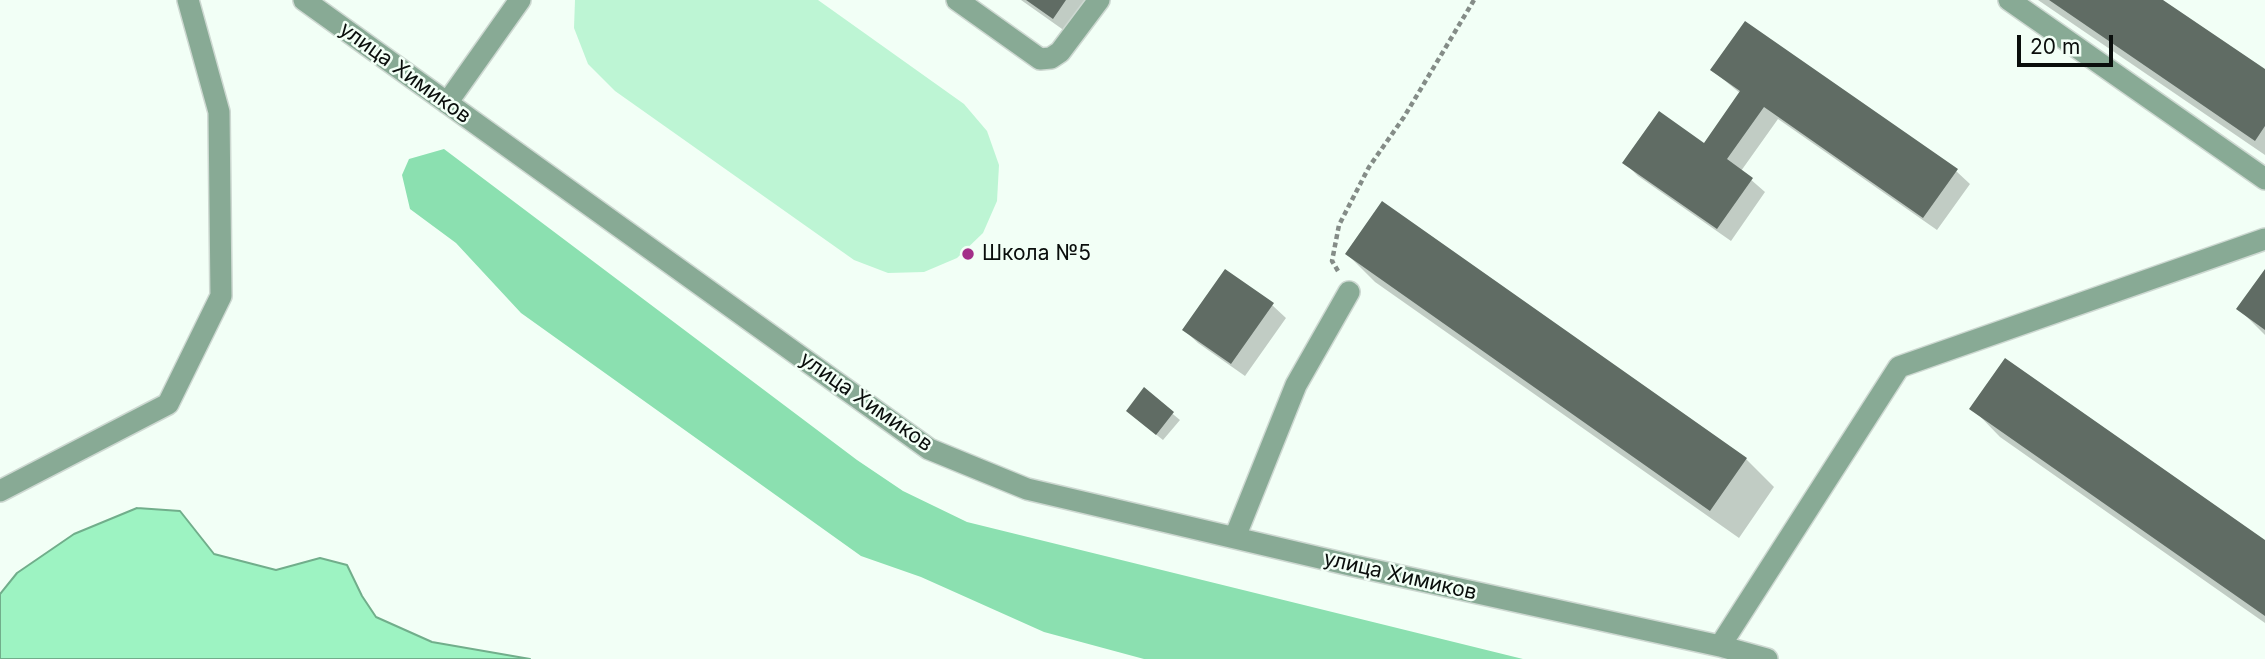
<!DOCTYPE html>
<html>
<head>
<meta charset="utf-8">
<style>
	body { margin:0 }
	#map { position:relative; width:2265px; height:659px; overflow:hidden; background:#f2fff6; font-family:Inter,sans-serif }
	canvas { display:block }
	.scale { position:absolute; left:2017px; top:35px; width:96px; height:32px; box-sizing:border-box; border:4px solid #0a0e0c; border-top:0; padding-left:9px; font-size:21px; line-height:24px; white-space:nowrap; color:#0a0e0c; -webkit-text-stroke:5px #f2fff6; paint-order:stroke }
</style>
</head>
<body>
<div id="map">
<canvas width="2265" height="659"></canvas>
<div class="scale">20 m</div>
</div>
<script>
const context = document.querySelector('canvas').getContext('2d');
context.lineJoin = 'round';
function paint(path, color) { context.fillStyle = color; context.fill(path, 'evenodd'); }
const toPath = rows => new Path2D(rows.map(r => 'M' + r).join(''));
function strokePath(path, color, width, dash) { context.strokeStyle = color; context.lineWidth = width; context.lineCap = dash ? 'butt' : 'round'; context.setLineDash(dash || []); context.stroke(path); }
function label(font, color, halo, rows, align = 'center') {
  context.font = font + ' Inter,sans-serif'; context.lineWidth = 5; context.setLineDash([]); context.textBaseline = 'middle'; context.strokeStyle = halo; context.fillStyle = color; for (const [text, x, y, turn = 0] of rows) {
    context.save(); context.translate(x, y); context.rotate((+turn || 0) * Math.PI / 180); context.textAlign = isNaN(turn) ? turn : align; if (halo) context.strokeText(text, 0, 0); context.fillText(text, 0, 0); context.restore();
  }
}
paint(toPath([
	[575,0,818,0,964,104,987,131,999,165,997,201,983,233,957,258,924,272,888,273,854,260,615,91,588,64,574,28]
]), '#bdf5d4');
paint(toPath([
	[444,149,857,460,903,491,967,522,1523,659,1144,659,1044,632,921,577,861,556,521,313,456,243,410,209,402,175,409,159]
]), '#8be0b0');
const water = toPath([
	[137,508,180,511,214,554,276,570,320,558,347,565,362,596,376,617,432,642,530,659,0,659,0,594,17,573,74,534,137,508]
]);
paint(water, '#9df3c2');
strokePath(water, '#71ae8b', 2);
paint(toPath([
	[1021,0,1098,0,1072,36],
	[2038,0,2160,0,2265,71,2265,155],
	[1712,70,1956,171,1970,184,1937,230,1778,119,1741,171,1765,192,1731,241,1638,176,1625,163,1705,146,1741,94],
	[1347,254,1746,459,1774,487,1739,538,1375,282],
	[2265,272,2265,335,2239,309],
	[1272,305,1286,318,1245,376,1198,343,1184,330],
	[1144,390,1180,420,1163,440,1134,417],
	[1972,408,2265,542,2265,623,2000,437]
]), '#0003');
paint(toPath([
	[1026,0,1066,0,1053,19],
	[2049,0,2163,0,2265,69,2265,126,2255,141],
	[1745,21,1958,169,1923,218,1764,107,1727,159,1753,178,1717,229,1622,163,1659,111,1704,143,1740,91,1710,70],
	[1382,201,1747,458,1710,511,1345,254],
	[1225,269,1274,303,1231,364,1182,330],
	[2265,269,2265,330,2236,309],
	[2005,358,2265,540,2265,616,1969,409],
	[1144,387,1174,412,1156,435,1126,411]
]), '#606c64');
const minor = toPath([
	[304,0,929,449,1027,489,1350,565,1720,646,1767,659],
	[957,0,1040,59,1051,58,1060,52,1099,0],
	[2009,0,2265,179],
	[447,103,520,0],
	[0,491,168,404,221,296,219,112,188,0],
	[1235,537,1296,385,1349,292],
	[1720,646,1899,367,2265,239]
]);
strokePath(minor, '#cdd8d1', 24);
strokePath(toPath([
	[1338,271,1332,261,1339,225,1369,167,1404,117,1474,0]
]), '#848c87', 4.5, [5, 3.5]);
strokePath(minor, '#88aa95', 21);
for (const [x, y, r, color] of [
	[968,254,7,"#a32f89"]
]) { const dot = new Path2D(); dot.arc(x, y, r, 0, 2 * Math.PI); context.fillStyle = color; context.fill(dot); strokePath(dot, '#f2fff6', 2.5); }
label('21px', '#0a0e0c', '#f2fff6', [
	["улица Химиков",405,73,36],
	["улица Химиков",866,402,35],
	["улица Химиков",1400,576,13]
]);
label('21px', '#0a0e0c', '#f2fff6', [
	["Школа №5",982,254]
], 'left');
</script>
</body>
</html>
